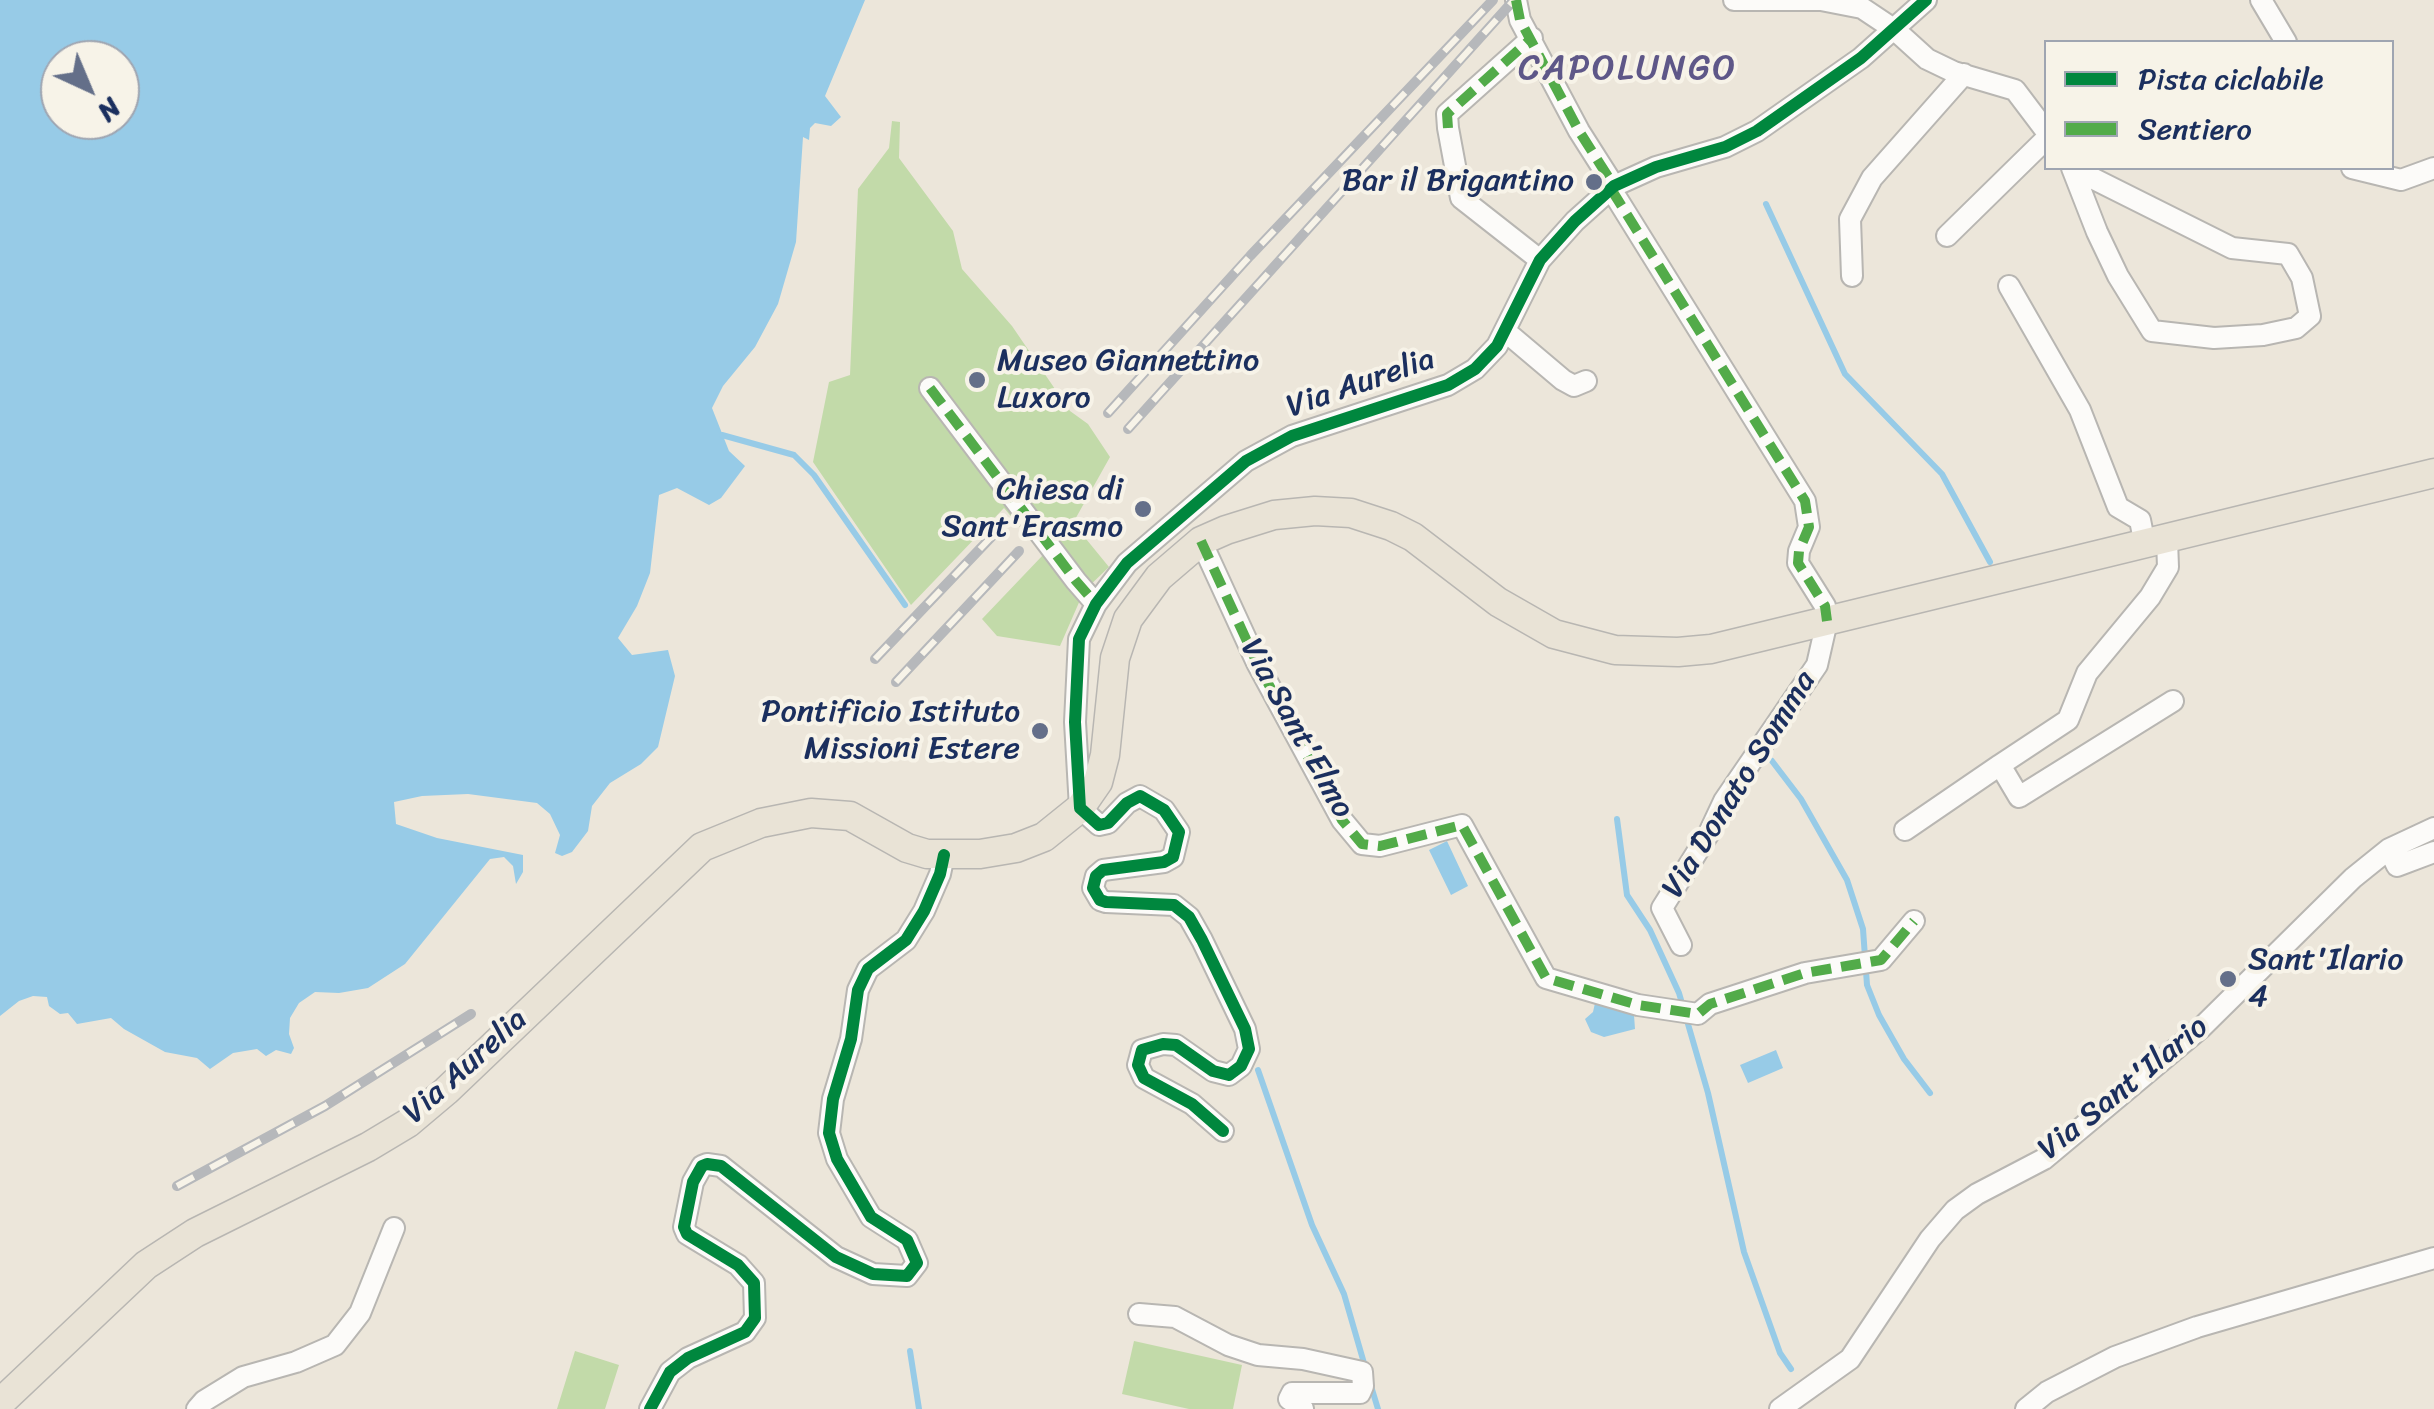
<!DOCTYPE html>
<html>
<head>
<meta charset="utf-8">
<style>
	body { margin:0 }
	#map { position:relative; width:2434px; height:1409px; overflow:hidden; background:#ece6da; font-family:Sriracha,sans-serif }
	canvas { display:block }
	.legend { position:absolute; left:2044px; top:40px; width:350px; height:130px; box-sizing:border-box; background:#f7f3e8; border:2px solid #9fa5b1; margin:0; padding:12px 18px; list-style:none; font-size:30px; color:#1b2f5e }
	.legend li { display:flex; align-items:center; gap:20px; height:50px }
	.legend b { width:50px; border:2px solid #9fa5b1 }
	.north { position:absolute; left:40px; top:40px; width:100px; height:100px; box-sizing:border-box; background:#f7f3e8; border:2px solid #9fa5b1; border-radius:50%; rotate:136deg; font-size:28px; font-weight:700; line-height:40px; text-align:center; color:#1b2f5e }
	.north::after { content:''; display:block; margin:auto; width:35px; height:45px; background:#646f89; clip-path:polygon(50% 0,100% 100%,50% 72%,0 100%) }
</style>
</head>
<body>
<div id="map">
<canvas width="2434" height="1409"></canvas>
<ul class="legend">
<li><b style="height:12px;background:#00873e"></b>Pista ciclabile</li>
<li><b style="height:12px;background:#52ab49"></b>Sentiero</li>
</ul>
<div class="north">N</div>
</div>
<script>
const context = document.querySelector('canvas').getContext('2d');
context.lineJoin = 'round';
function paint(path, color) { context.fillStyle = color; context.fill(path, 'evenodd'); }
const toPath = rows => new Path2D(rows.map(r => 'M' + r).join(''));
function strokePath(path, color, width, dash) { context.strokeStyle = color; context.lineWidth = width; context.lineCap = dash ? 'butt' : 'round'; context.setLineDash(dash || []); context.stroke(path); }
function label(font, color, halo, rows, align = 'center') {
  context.font = font + ' Sriracha,sans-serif'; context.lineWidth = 8; context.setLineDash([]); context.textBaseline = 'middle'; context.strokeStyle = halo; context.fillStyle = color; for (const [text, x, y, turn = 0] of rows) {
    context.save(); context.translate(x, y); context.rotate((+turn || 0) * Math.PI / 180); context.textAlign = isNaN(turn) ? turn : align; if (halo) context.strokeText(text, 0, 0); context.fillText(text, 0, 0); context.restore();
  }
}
paint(toPath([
	[892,121,900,122,899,158,953,231,962,269,1012,326,1070,411,1088,424,1110,457,1073,523,1109,567,1084,591,1060,646,997,636,982,619,1043,555,1004,508,911,605,813,462,829,382,850,375,858,189,889,148],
	[1134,1341,1242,1365,1233,1409,1189,1409,1122,1394],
	[575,1351,619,1365,605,1409,557,1409]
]), '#c2daa9');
paint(toPath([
	[0,0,865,0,825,96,841,117,831,126,815,123,810,128,809,140,803,137,796,242,778,304,755,347,723,386,712,408,729,451,745,466,721,498,709,505,677,488,659,495,650,573,637,606,618,638,632,655,668,650,675,676,658,747,641,764,610,783,592,806,588,831,572,852,562,856,555,853,560,835,550,814,537,803,468,794,422,796,394,802,396,824,437,838,523,855,523,872,516,884,513,866,504,857,490,859,405,964,368,988,339,993,315,992,299,1003,290,1018,289,1034,294,1048,291,1054,276,1050,266,1056,257,1049,233,1053,210,1069,197,1058,165,1052,124,1029,111,1018,77,1024,68,1013,60,1014,49,1006,47,997,33,996,19,1001,0,1016],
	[60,60,120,60,120,120,60,120],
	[1447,841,1468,886,1451,895,1429,850],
	[1595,1003,1634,1015,1635,1029,1604,1037,1591,1032,1585,1019,1593,1012],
	[1776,1050,1783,1068,1748,1083,1740,1065]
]), '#97cbe7');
strokePath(toPath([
	[1766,204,1845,374,1942,474,1990,562],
	[722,435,794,455,814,475,905,605],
	[1772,761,1801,799,1847,880,1863,929,1867,985,1879,1015,1904,1059,1930,1093],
	[1617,819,1627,895,1650,930,1679,993,1708,1093,1744,1252,1780,1353,1791,1369],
	[1258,1070,1312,1225,1344,1294,1366,1370],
	[910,1351,919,1409],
	[1371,1386,1378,1409]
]), '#97cbe7', 6);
const minor = toPath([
	[1516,0,1520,20,1579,131,1614,186],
	[1734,0,1821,0,1862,8,1895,30,1927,59,1954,72,2015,90,2046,131],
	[2261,0,2286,42],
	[1532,38,1447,114,1448,128,1461,198,1540,260],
	[2072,168,2097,232,2118,276,2152,331,2214,338,2263,335,2296,328,2310,316,2302,278,2288,254,2232,248,2074,169],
	[2352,168,2401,180,2434,168],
	[1611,189,1805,501,1809,527,1799,551,1798,563,1825,606,1827,621,1817,665,1724,801,1709,833,1662,908,1681,945],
	[1947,236,2046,139],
	[1852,276,1850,219,1872,178,1964,74],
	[2009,286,2080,410,2118,507,2140,520,2145,545],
	[1505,331,1563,380,1574,386,1586,381],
	[930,388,1076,581,1096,604],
	[2167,540,2168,567,2150,597,2087,673,2068,720,2000,765,2019,797,2173,701],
	[1201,541,1257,663,1342,820,1362,844,1380,846,1462,825,1546,978,1638,1005,1698,1014,1710,1004,1805,973,1881,960,1914,921],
	[1905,830,2000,765],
	[2389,849,2397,866,2434,852],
	[1223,1131,1192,1104,1144,1078,1138,1065,1142,1050,1163,1044,1176,1045,1213,1071,1229,1075,1241,1066,1249,1049,1245,1029,1202,940,1189,917,1174,905,1106,902,1100,900,1093,888,1096,876,1103,870,1164,862,1173,857,1179,832,1164,810,1140,796,1127,803,1108,823,1099,825,1080,808,1075,722,1079,639,1096,604,1127,563,1246,461,1292,436,1448,385,1475,369,1497,346,1540,260,1575,221,1614,186,1656,167,1725,147,1757,131,1861,58,1926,0],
	[1139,1314,1175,1317,1228,1345,1258,1355,1303,1359,1362,1372,1363,1386,1360,1393,1292,1393,1289,1399,1303,1409],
	[197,1409,204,1401,243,1377,296,1362,335,1345,360,1313,394,1228],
	[650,1409,670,1372,688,1358,745,1332,755,1318,754,1283,738,1265,687,1234,684,1227,693,1182,702,1166,707,1164,721,1166,836,1257,873,1274,907,1276,917,1263,907,1240,871,1217,837,1159,829,1133,833,1099,851,1039,858,990,868,969,906,940,924,911,940,874,944,855],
	[1780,1409,1850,1359,1930,1239,1955,1210,1977,1194,2044,1159,2202,1027,2353,878,2389,849,2434,828],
	[2026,1409,2047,1392,2115,1357,2197,1327,2434,1258]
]);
const major = toPath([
	[0,1403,146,1265,195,1233,368,1147,408,1123,446,1091,702,847,761,823,811,813,850,816,907,848,927,854,980,854,1016,848,1044,837,1080,808,1098,782,1105,755,1115,658,1128,619,1159,577,1201,541,1226,530,1274,515,1315,511,1351,513,1391,526,1413,537,1498,602,1554,634,1615,650,1678,652,1711,649,2434,473]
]);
strokePath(minor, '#b8b6b2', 24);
strokePath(major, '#b8b6b2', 31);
strokePath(minor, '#fcfbf9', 20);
strokePath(major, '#e9e3d6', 28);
const rail = toPath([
	[1108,413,1250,256,1493,0],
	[1128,429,1514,0],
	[875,659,998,530],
	[896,682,1019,551],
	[177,1186,325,1106,471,1014]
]);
strokePath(rail, '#b6b8bb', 10);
strokePath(rail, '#f7f3e8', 6, [19]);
strokePath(toPath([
	[1516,0,1520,20,1579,131,1614,186],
	[1448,128,1447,114,1532,38],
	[1611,189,1805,501,1809,527,1799,551,1798,563,1825,606,1827,621],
	[930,388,1076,581,1096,604],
	[1201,541,1257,663,1342,820,1362,844,1380,846,1462,825,1546,978,1638,1005,1698,1014,1710,1004,1805,973,1881,960,1914,921]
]), '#52ab49', 10, [20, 10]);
strokePath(toPath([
	[1223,1131,1192,1104,1144,1078,1138,1065,1142,1050,1163,1044,1176,1045,1213,1071,1229,1075,1241,1066,1249,1049,1245,1029,1202,940,1189,917,1174,905,1106,902,1100,900,1093,888,1096,876,1103,870,1164,862,1173,857,1179,832,1164,810,1140,796,1127,803,1108,823,1099,825,1080,808,1075,722,1079,639,1096,604,1127,563,1246,461,1292,436,1448,385,1475,369,1497,346,1540,260,1575,221,1614,186,1656,167,1725,147,1757,131,1861,58,1926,0],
	[650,1409,670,1372,688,1358,745,1332,755,1318,754,1283,738,1265,687,1234,684,1227,693,1182,702,1166,707,1164,721,1166,836,1257,873,1274,907,1276,917,1263,907,1240,871,1217,837,1159,829,1133,833,1099,851,1039,858,990,868,969,906,940,924,911,940,874,944,855]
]), '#00873e', 12);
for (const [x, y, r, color] of [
	[1594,182,10,"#646f89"],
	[977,380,10,"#646f89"],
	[1143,509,10,"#646f89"],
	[1040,731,10,"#646f89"],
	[2228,979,10,"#646f89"]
]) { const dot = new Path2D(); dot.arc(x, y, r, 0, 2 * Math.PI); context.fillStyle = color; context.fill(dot); strokePath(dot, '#f7f3e8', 4); }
label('32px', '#1b2f5e', '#f7f3e8', [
	["Bar il Brigantino",1574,182],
	["Museo Giannettino",997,362,"left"],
	["Luxoro",997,399,"left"],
	["Chiesa di",1123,491],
	["Sant'Erasmo",1123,528],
	["Pontificio Istituto",1020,713],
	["Missioni Estere",1020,750],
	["Sant'Ilario",2248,961,"left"],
	["4",2248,998,"left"]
], 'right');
label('32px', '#1b2f5e', '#f7f3e8', [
	["Via Aurelia",1361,384,-19],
	["Via Sant'Elmo",1296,729,61],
	["Via Donato Somma",1740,785,-58],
	["Via Aurelia",466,1067,-42],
	["Via Sant'Ilario",2124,1089,-39]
]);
context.letterSpacing = '2.5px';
label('35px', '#5e5788', '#f7f3e8', [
	["CAPOLUNGO",1628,70]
]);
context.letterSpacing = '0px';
</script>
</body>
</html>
